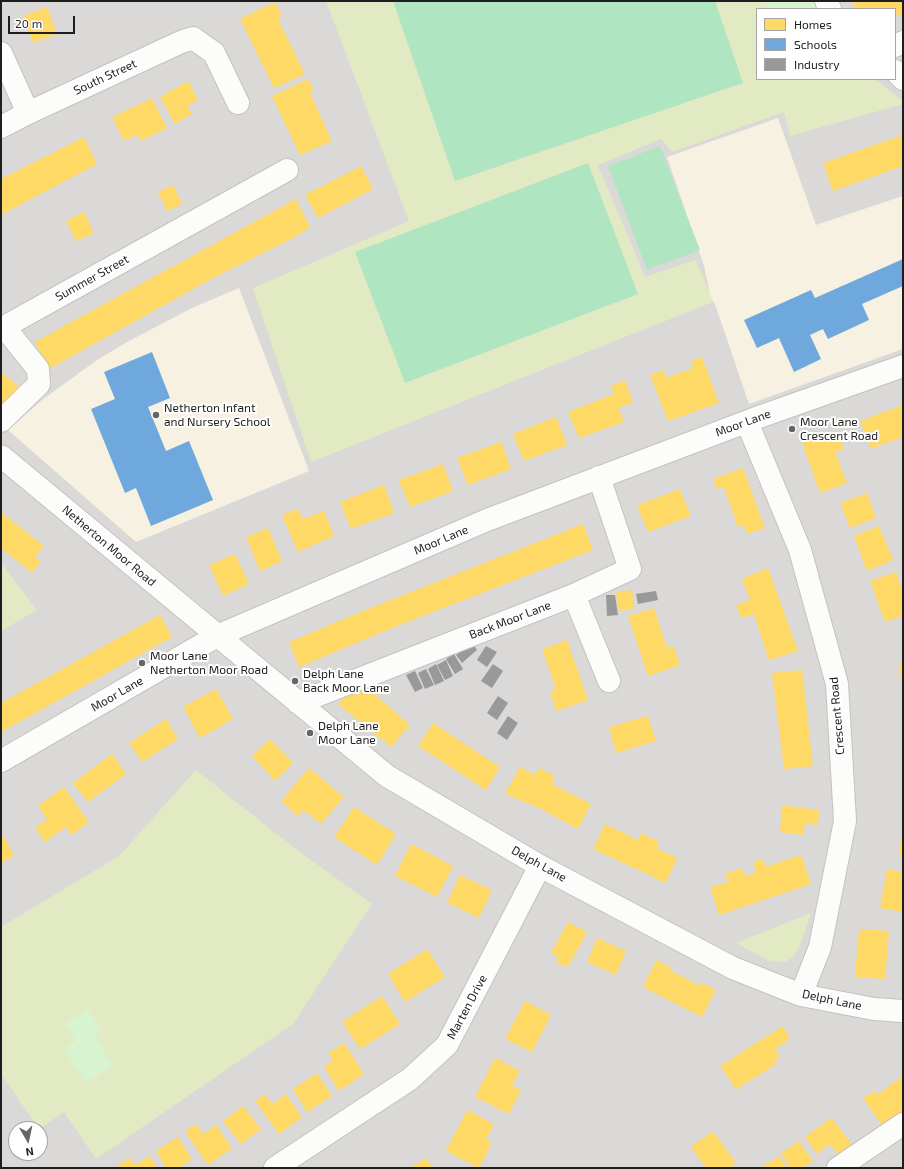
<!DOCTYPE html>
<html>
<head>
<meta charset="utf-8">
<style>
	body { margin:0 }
	#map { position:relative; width:904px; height:1169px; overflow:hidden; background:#ece9e6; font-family:"Exo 2",sans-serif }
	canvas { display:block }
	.frame { position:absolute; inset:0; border:2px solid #1e1e1e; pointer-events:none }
	.legend { position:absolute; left:756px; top:8px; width:140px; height:72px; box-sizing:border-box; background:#fff; border:1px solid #a5a5a5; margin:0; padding:5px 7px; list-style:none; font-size:12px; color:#1e1e1e }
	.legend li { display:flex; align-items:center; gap:8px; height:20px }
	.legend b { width:20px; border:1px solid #a5a5a5 }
	.north { position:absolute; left:8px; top:1121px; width:40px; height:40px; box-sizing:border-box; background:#fff; border:1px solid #a5a5a5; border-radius:50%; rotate:171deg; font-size:11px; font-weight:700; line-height:16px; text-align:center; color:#1e1e1e }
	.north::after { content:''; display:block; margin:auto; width:14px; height:18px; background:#666564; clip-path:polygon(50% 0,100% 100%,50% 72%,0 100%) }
	.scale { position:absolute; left:8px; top:16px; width:67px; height:18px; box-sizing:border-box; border:2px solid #1e1e1e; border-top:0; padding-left:5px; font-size:12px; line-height:14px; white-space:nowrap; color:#1e1e1e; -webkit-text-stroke:3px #fff; paint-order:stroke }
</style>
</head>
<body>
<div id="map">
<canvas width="904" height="1169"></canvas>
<div class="frame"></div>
<ul class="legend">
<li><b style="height:11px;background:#ffd966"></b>Homes</li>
<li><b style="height:11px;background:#6fa8dc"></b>Schools</li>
<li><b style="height:11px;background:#999"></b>Industry</li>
</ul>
<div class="north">N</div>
<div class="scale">20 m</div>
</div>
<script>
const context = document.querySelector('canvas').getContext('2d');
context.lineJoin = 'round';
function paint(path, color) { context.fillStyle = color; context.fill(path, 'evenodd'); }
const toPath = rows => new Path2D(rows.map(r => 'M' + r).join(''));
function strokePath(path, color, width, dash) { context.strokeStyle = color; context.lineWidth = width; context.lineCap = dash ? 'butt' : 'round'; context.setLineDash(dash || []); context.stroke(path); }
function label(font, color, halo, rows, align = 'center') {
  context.font = font + ' "Exo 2",sans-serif'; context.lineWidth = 4; context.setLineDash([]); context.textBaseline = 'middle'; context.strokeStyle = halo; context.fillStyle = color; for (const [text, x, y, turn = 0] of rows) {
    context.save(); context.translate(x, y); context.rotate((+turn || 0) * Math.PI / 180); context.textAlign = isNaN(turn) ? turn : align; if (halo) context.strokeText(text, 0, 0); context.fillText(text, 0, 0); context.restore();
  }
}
paint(toPath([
	[1,1,903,1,903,1168,1,1168],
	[757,9,895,9,895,79,757,79],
	[16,1129,40,1129,40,1153,16,1153]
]), '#dbd9d8');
paint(toPath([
	[778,118,816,225,903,196,903,349,749,404,716,307,710,295,704,266,667,157],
	[239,288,309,471,136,542,8,430,42,400,97,360,127,342,192,308]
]), '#f6f1e0');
paint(toPath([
	[326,1,820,1,823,9,757,9,757,79,874,79,903,101,903,104,790,136,784,112,672,152,661,139,598,165,645,277,696,260,713,302,311,462,253,288,409,221],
	[1,563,37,610,1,631],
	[196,770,297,850,372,904,293,1024,96,1159,64,1112,39,1129,1,1074,1,927,119,856],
	[811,913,799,948,792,958,785,962,769,961,736,943]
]), '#e2eac3');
paint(toPath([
	[765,1,814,1,818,9,769,9],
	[88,1009,102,1031,94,1036,113,1065,86,1083,64,1049,76,1041,65,1024]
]), '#d8f3d0');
paint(toPath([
	[393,1,715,1,743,83,455,181],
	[660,146,700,250,647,270,608,166],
	[588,163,638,294,405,383,355,252]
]), '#b0e5c1');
paint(toPath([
	[854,1,903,1,903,16,895,14,895,9,863,9,854,8],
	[275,2,282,16,278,19,305,74,274,88,240,19],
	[47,7,57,34,33,43,23,16],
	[308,79,314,91,310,93,332,141,300,155,272,96],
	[188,81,198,100,187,106,192,114,175,124,160,97],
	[152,98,167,128,141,141,137,135,124,141,112,117],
	[903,135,903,166,833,191,823,163],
	[84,137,97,164,1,215,1,179],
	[361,166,373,189,318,218,305,195],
	[173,185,182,204,167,211,158,192],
	[296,199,310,227,295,237,211,279,49,369,35,342],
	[84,212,94,233,76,241,66,221],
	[702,357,719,403,668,421,650,375,664,370,666,378,693,368,691,361],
	[1,372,19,387,1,409],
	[625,380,633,402,618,408,624,422,579,438,568,412,614,394,611,386],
	[903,405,903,437,871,449,860,421],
	[556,417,567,445,524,461,513,434],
	[838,430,844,449,835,452,847,483,820,493,802,443],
	[501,442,511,469,468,485,457,458],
	[443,464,453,491,410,507,399,480],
	[743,468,765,528,747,534,744,525,738,527,724,487,717,489,713,479],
	[384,485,394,513,351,529,340,502],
	[680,489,691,516,648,532,637,505],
	[867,493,876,518,850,528,840,503],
	[298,509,303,519,324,511,334,536,298,552,282,515],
	[1,512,44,546,35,557,41,561,32,573,1,548],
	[583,524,593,550,392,628,299,667,289,642,363,611],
	[879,526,893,560,867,571,854,536],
	[268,528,282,561,260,571,246,537],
	[235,554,249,584,223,596,209,565],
	[768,568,798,651,769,660,754,614,741,618,736,605,750,600,742,579],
	[896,572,901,587,903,587,903,616,885,622,870,581],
	[632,590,634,609,619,611,616,592],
	[654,608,667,648,673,645,680,665,648,676,628,616],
	[160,615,172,637,1,732,1,703],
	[567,640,588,700,556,711,550,691,556,689,542,649],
	[903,663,903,688,902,688,899,664],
	[802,670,813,766,784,769,772,673],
	[365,686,410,725,391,747,338,704,344,696,346,697,351,691,357,696],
	[216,689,233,719,200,738,183,707],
	[648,716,656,741,616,753,609,727],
	[166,719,178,739,142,762,129,743],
	[433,723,500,767,486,790,418,746],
	[270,739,293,763,275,781,252,756],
	[112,754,126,774,88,802,73,783],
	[520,767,535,775,539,768,555,776,552,784,591,804,578,829,539,808,505,794],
	[309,768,344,797,321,824,303,810,298,816,281,801],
	[64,787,89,822,72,835,66,827,45,842,35,828,47,819,38,806],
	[782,805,819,810,818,825,805,823,803,835,780,832],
	[354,807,396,834,377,865,334,837],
	[605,824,638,840,641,833,660,842,656,848,677,858,666,883,593,849],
	[902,828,903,828,903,857,899,856],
	[4,837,14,856,1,863,1,839],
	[411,844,453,866,437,897,395,876],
	[801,855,811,884,719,915,710,887,728,882,725,874,742,868,745,876,756,872,753,862,763,859,766,867],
	[887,869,903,872,903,912,880,908],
	[460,875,492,890,479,918,447,903],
	[568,922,587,932,569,965,563,966,558,964,558,957,551,953],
	[859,929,889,931,885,979,855,977],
	[597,938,626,951,616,975,587,962],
	[427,949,445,977,405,1002,388,974],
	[656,960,671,967,670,970,700,986,701,982,716,990,702,1017,643,987],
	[382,996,400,1024,360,1049,342,1022],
	[525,1001,551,1015,532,1052,505,1039],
	[783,1026,790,1039,775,1049,780,1056,774,1061,777,1064,736,1089,720,1066],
	[344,1043,364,1074,339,1091,324,1067,333,1060,328,1053],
	[495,1058,520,1071,512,1085,521,1090,509,1114,475,1097],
	[317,1073,332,1096,307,1112,293,1089],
	[903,1076,903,1113,883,1127,863,1098,874,1091,877,1095],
	[265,1094,272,1104,286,1094,302,1117,279,1134,255,1101],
	[243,1106,261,1129,241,1144,223,1121],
	[467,1110,494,1124,486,1140,492,1143,479,1168,446,1151],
	[831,1118,852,1144,838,1155,830,1144,817,1154,805,1137],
	[216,1125,232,1148,208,1165,186,1133,188,1128,193,1126,198,1126,203,1134],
	[713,1131,736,1163,729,1168,706,1168,691,1147],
	[178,1137,192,1159,179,1168,166,1168,156,1151],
	[799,1141,813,1161,802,1168,790,1168,781,1153],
	[150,1156,157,1168,120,1168,118,1165,130,1158,135,1165],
	[779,1156,787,1168,761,1168],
	[426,1158,433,1168,410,1168]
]), '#ffd966');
paint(toPath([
	[903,259,903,286,862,304,869,320,828,339,823,329,810,335,821,359,794,372,779,338,757,348,744,320,811,290,815,298],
	[152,352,170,398,148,407,166,451,189,441,213,500,151,526,136,488,125,493,91,409,115,399,104,372]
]), '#6fa8dc');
paint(toPath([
	[656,591,658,600,638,604,636,594],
	[606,595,615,595,618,615,607,616],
	[472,643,477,650,462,663,456,655],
	[486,646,497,652,487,667,477,660],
	[454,654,463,669,455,674,446,659],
	[446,660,453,676,445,680,437,665],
	[436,664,444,681,435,685,428,669],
	[493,664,503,671,492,688,481,681],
	[426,669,434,685,425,689,418,673],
	[415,671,423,688,415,692,406,675],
	[498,696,508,703,497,720,487,713],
	[508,716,518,723,507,740,497,733]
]), '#999');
const minor = toPath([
	[826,1,830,9],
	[895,46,903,42],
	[1,53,28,113],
	[895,71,903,79],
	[1,127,28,113,181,42,193,38,214,53,238,103],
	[1,421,39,384,38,369,4,327,287,170],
	[747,422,800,550,837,684,845,821,820,947,801,995],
	[1,456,387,776,540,866,733,968,801,995,874,1009,903,1011],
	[574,595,609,681],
	[298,703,574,595,630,569,599,477],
	[1,761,217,636,487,520,759,417,903,366],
	[275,1168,410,1079,447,1045,540,866],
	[838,1168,903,1124]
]);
strokePath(minor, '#c3c2c1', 24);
strokePath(minor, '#fcfcfb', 22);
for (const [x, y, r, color] of [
	[156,415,4,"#666564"],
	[792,429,4,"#666564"],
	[142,663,4,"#666564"],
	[295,681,4,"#666564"],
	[310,733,4,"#666564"]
]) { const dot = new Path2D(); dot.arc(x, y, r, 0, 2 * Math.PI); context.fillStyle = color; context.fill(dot); strokePath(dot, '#fff', 1.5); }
label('12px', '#1e1e1e', '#fff', [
	["South Street",105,77,-25],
	["Summer Street",92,278,-29],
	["Moor Lane",743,423,-20],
	["Moor Lane",441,540,-23],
	["Netherton Moor Road",109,546,40],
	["Back Moor Lane",510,620,-21],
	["Moor Lane",117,694,-30],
	["Crescent Road",837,716,-95],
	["Delph Lane",539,864,29],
	["Delph Lane",832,1000,12],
	["Marten Drive",467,1007,-62]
]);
label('12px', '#1e1e1e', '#fff', [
	["Netherton Infant",164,408],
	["and Nursery School",164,422],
	["Moor Lane",800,422],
	["Crescent Road",800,436],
	["Moor Lane",150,656],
	["Netherton Moor Road",150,670],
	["Delph Lane",303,674],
	["Back Moor Lane",303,688],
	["Delph Lane",318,726],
	["Moor Lane",318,740]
], 'left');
</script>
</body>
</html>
